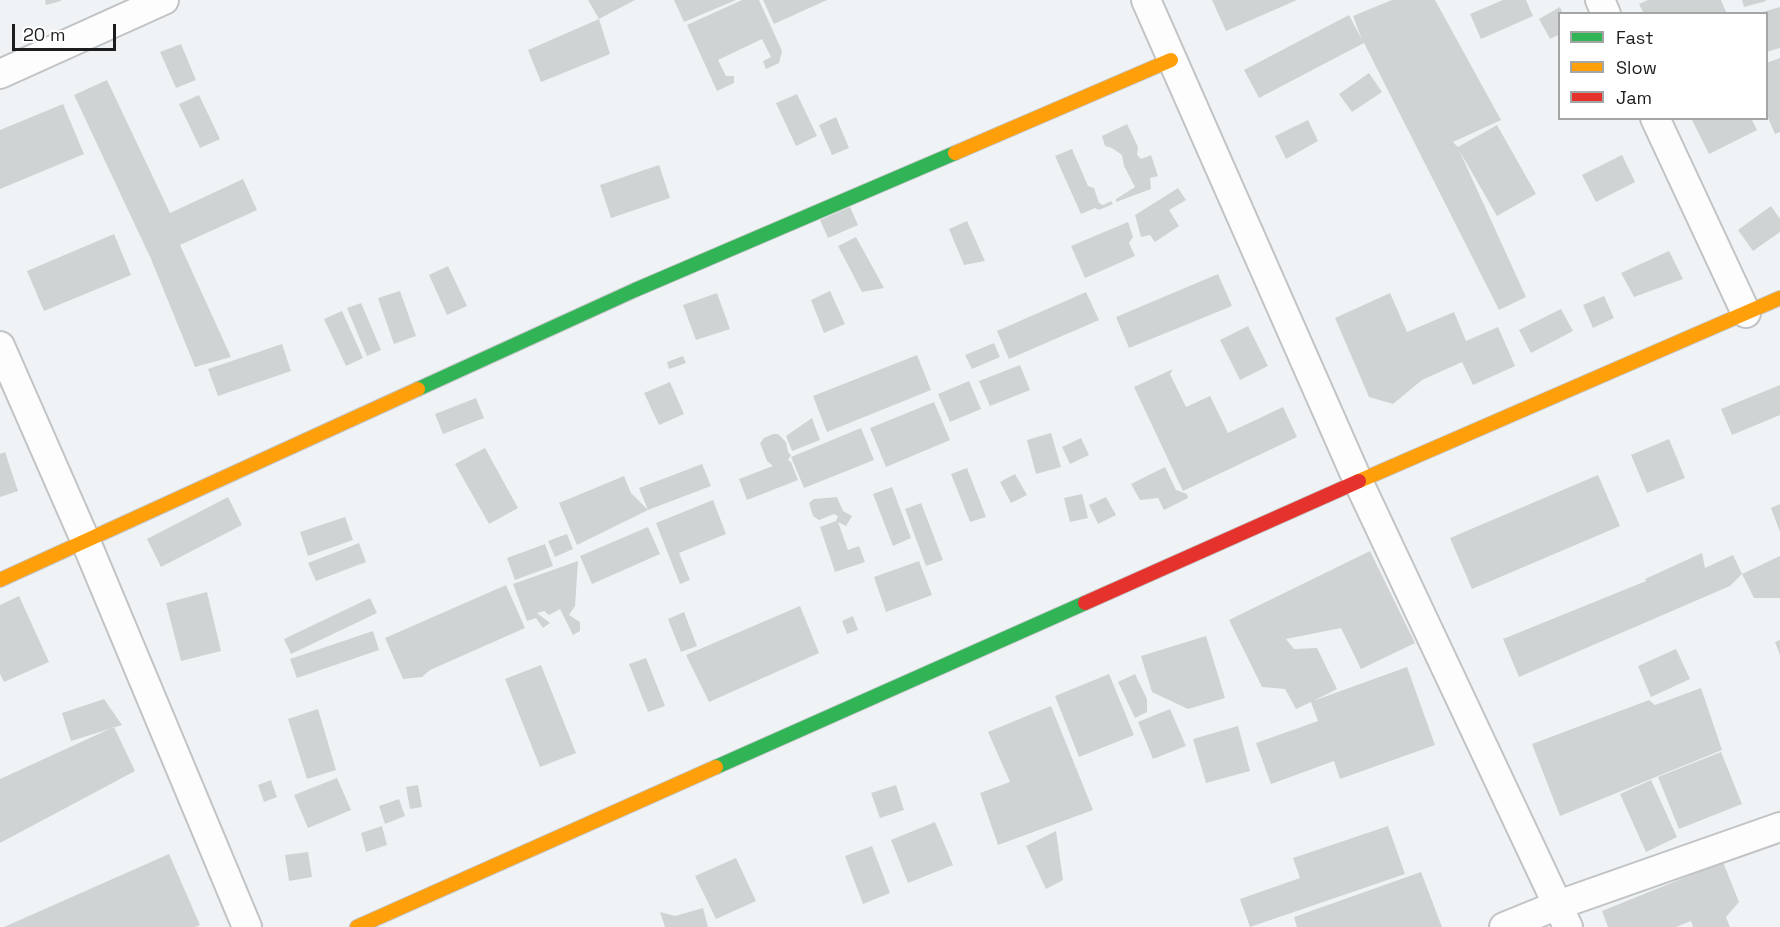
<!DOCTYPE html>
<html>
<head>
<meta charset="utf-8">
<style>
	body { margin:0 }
	#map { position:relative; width:1780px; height:927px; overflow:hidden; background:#f0f3f5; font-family:"Space Grotesk",sans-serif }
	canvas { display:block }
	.legend { position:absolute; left:1558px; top:12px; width:210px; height:108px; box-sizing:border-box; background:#fff; border:2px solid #a4a5a5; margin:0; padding:8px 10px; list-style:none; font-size:18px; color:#1c1d1e }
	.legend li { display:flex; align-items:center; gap:12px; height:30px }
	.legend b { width:30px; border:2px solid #a4a5a5 }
	.scale { position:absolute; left:12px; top:24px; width:104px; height:27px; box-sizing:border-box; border:3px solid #1c1d1e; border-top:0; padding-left:8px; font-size:18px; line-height:21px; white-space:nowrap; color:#1c1d1e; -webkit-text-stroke:4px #fff; paint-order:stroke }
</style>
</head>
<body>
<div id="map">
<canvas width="1780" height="927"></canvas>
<ul class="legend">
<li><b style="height:8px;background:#30b455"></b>Fast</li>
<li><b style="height:8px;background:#ff9f0a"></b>Slow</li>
<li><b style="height:8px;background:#e5322d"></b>Jam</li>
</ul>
<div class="scale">20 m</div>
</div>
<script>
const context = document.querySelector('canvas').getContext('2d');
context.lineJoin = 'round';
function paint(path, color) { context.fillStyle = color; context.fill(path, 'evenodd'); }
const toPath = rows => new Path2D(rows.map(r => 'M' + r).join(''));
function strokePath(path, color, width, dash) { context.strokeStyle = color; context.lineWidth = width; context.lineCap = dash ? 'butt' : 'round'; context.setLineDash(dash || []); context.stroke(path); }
paint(toPath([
	[45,0,61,0,61,1,46,5],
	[588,0,635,0,599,19],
	[674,0,736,0,684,22],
	[742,0,759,0,782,51,779,63,766,69,763,61,771,57,762,39,718,60,726,76,734,76,734,83,717,91,687,25],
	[763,0,827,0,774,24],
	[1212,0,1297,0,1226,31],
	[1392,0,1435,0,1501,120,1453,142,1458,147,1497,125,1536,194,1497,216,1459,150,1526,297,1499,310,1364,43,1259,98,1244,70,1349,15,1362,40,1353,16],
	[1503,0,1526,0,1533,16,1481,39,1470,14],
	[1648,0,1721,0,1727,14,1644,14,1639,4],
	[1742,0,1766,0,1766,1,1744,7],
	[1560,7,1563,14,1560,14,1560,34,1550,39,1539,19],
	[1780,7,1780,48,1766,52,1766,14,1759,13],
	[599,19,610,54,541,82,528,50],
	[181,44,196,80,176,88,160,52],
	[1780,58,1780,132,1775,134,1766,113,1766,63],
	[1369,73,1382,92,1352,112,1339,94],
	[107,80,170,213,243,179,257,210,180,245,231,357,195,367,151,259,74,95],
	[797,94,817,136,796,146,776,103],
	[199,95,220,139,200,148,179,104],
	[63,104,84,154,0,189,0,130],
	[836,117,849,148,832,155,819,125],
	[1691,118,1751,118,1757,130,1709,154],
	[1308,120,1318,141,1286,159,1275,136],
	[1127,124,1138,147,1137,155,1141,159,1151,155,1158,176,1150,178,1151,189,1116,202,1116,199,1135,187,1124,166,1122,155,1112,148,1105,146,1102,136],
	[1072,149,1088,186,1094,188,1099,203,1103,205,1111,201,1113,204,1099,210,1095,208,1081,214,1055,156],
	[1622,155,1635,182,1596,202,1582,175],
	[659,165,670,198,611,218,600,185],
	[1178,188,1186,200,1169,210,1179,226,1155,242,1150,235,1141,237,1135,215],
	[1771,206,1780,219,1780,232,1753,251,1738,230],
	[850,207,858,225,828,238,820,220],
	[967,221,985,261,964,265,949,229],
	[1128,222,1133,237,1129,243,1135,256,1085,278,1071,246],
	[114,234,131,275,44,311,27,271],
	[856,237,884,288,862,292,838,246],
	[1669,251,1683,279,1634,297,1621,273],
	[448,266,467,306,447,315,429,275],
	[1218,274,1232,306,1129,348,1116,317],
	[400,291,416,336,394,344,378,298],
	[830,291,845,324,824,333,811,300],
	[1086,292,1099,320,1009,359,997,331],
	[717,293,730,329,696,340,683,305],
	[1390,293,1407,332,1454,312,1466,341,1498,327,1515,366,1473,385,1462,362,1422,380,1393,404,1369,397,1335,318],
	[1604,296,1614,318,1593,328,1583,305],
	[361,303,381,350,367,356,347,308],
	[1561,309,1573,331,1531,353,1519,330],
	[342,311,363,358,346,366,324,319],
	[1248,326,1268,366,1240,380,1220,340],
	[994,343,1000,357,972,369,965,355],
	[282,344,291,371,218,396,208,369],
	[917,355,931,390,827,432,813,396],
	[683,356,686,363,669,369,667,362],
	[1020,365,1030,390,990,406,979,381],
	[1173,369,1170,374,1186,407,1210,396,1228,433,1283,407,1297,437,1183,491,1134,387],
	[969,381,981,409,950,422,938,394],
	[670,382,684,414,659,425,644,393],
	[1780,385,1780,415,1732,435,1721,409],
	[476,398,484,418,443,434,435,414],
	[934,402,950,440,886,467,870,428],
	[812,418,820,440,792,451,786,436],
	[861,428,874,460,804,488,791,457],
	[1051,433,1061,467,1036,474,1027,440],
	[773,434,778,434,786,442,788,452,791,455,788,460,791,462,798,480,747,500,739,479,773,466,767,461,760,443,764,438],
	[1081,438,1089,455,1070,464,1062,447],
	[1669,439,1685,478,1647,493,1631,455],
	[485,448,518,508,489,524,455,464],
	[5,452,18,491,0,497,0,454],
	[702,464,711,486,648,510,639,488],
	[1165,467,1176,490,1187,494,1188,498,1164,510,1158,498,1140,500,1131,484],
	[967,468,986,517,970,522,951,474],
	[1015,474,1027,495,1011,503,1000,482],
	[1598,475,1620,526,1472,589,1450,538],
	[624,476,631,493,648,510,577,545,559,503],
	[892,487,911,538,893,546,873,494],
	[1082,494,1088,518,1070,522,1064,498],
	[228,497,242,525,161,567,147,539],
	[837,497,843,511,852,516,846,526,838,522,848,550,859,546,865,562,835,572,820,527,836,521,838,516,834,514,819,520,813,516,809,503,814,499],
	[1106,497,1116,515,1098,524,1089,505],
	[713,500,726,534,679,553,690,580,680,584,656,523],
	[921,503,943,560,926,566,905,509],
	[1780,504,1780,532,1771,508],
	[345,517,353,540,308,556,300,532],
	[648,527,660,554,592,584,580,556],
	[567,534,573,549,555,557,548,541],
	[359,543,366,562,316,581,308,563],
	[545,544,553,566,515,580,507,558],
	[1370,551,1415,643,1361,669,1341,628,1286,639,1294,649,1317,648,1337,689,1313,701,1407,667,1435,745,1340,779,1334,761,1271,784,1256,743,1318,721,1311,702,1296,709,1285,689,1262,687,1229,620],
	[1702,553,1705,568,1733,555,1742,574,1730,586,1519,677,1503,639,1646,581,1645,579],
	[1780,556,1780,598,1754,598,1742,574],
	[578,561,575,606,569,615,580,622,580,631,573,635,560,609,549,615,544,611,537,613,550,623,543,628,536,618,527,621,513,584],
	[919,561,932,595,886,612,874,577],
	[506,585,525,628,430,670,422,677,403,679,385,638],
	[207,592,221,651,181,661,166,603],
	[19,596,49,662,4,682,0,674,0,605],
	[370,598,377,613,291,654,284,639],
	[800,606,819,653,709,702,686,655],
	[684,612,697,646,681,652,668,619],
	[853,616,858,630,847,634,842,621],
	[373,631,379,650,297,678,290,659],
	[1206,636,1225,698,1188,709,1152,692,1141,656],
	[1780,640,1780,655,1775,642],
	[1676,649,1690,679,1651,697,1638,666],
	[646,658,665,706,648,712,629,664],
	[541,665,576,753,540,767,505,679],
	[1109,674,1134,735,1079,757,1055,696],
	[1135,674,1147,699,1147,712,1135,718,1118,682],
	[1701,688,1722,750,1560,816,1532,744,1649,700,1655,705],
	[104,699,122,725,71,741,62,713],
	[1051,706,1093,810,998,845,980,793,1010,782,988,732],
	[318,709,336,770,307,779,288,719],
	[1170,709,1186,746,1153,759,1138,722],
	[1238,726,1250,771,1206,783,1193,739],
	[114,727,135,771,0,843,0,779],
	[1721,752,1742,804,1679,829,1658,777],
	[337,778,351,810,308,828,294,795],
	[271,780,277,797,264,802,258,785],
	[1651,780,1677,837,1646,852,1620,794],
	[418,785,422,807,410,809,406,787],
	[896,785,904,810,880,818,871,793],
	[399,799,405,816,385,824,379,806],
	[935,822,953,865,908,883,891,840],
	[382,826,387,845,366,852,361,833],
	[1388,826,1405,874,1250,927,1240,899,1300,878,1293,858],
	[1056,831,1063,880,1046,889,1026,846],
	[872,846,890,893,863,904,845,856],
	[308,852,312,877,289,881,285,855],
	[169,854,200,925,195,927,4,927],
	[736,858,756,901,716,919,695,876],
	[1723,862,1739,902,1726,917,1730,927,1693,927,1691,921,1676,927,1608,927,1602,911],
	[1421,872,1442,927,1297,927,1294,917],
	[703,908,708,927,665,927,660,912,675,916]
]), '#d0d3d4');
const street = toPath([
	[1146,0,1358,481,1568,927],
	[1600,0,1606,14],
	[0,74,164,0],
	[1655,118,1746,313],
	[0,346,86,542,247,927],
	[1504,927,1558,905,1780,827]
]);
const fast = toPath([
	[418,389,635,290,955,153],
	[716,767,1085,603]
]);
const slow = toPath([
	[955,153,1171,60],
	[1359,481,1780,298],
	[0,580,418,389],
	[357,927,716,767]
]);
const jam = toPath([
	[1085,603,1359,481]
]);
strokePath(street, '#c1c3c5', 32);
strokePath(fast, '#c1c3c5', 16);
strokePath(slow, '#c1c3c5', 16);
strokePath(jam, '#c1c3c5', 16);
strokePath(street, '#fdfdfe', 28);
strokePath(fast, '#30b455', 14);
strokePath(slow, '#ff9f0a', 14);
strokePath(jam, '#e5322d', 14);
</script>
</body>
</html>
